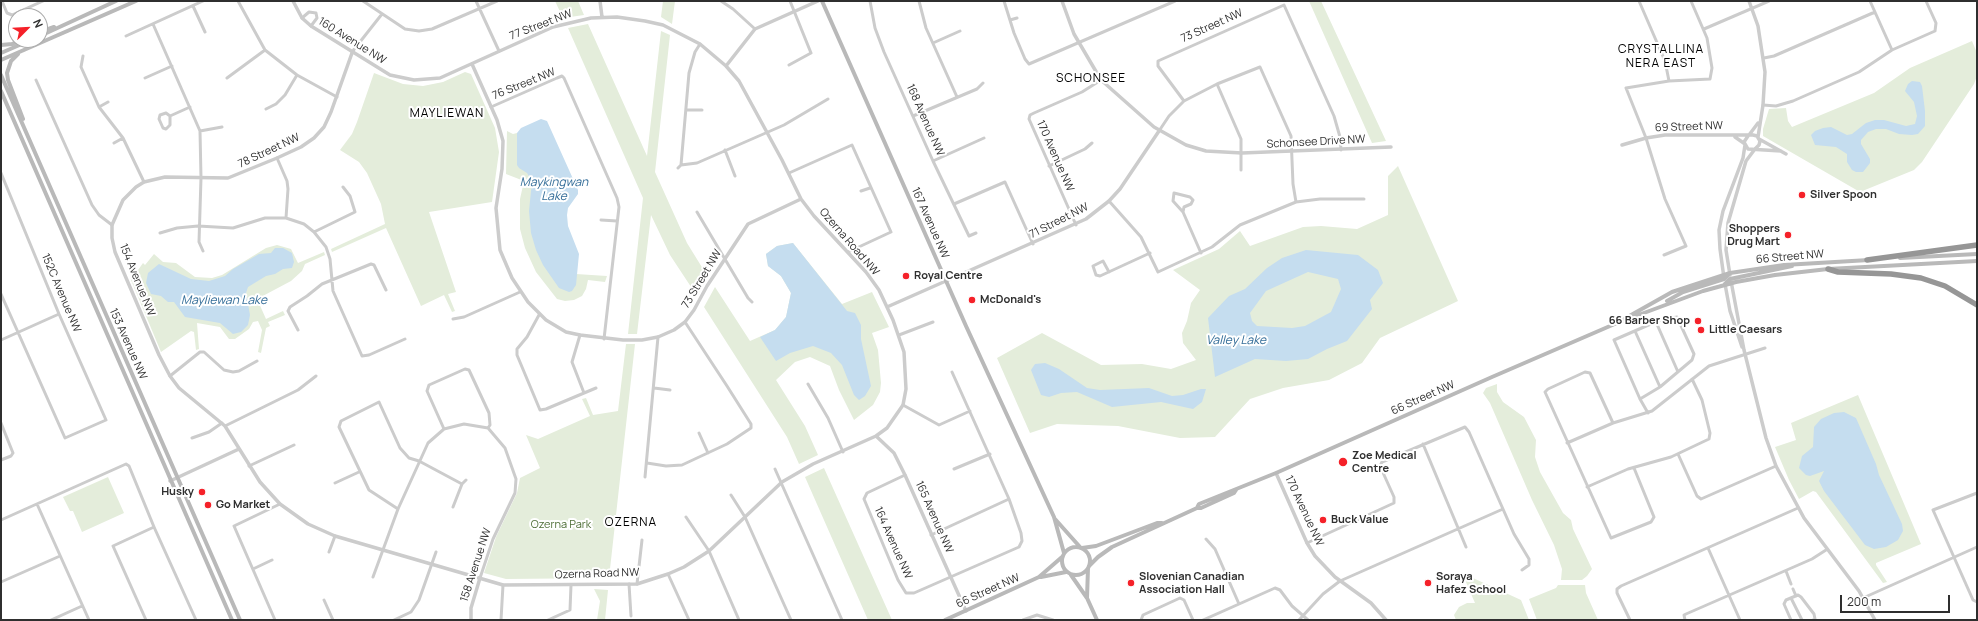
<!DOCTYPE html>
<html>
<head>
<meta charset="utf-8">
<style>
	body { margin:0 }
	#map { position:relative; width:1978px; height:621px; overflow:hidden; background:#fff; font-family:Manrope,sans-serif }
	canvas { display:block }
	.frame { position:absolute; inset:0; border:2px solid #2f2f2f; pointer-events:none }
	.north { position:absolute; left:8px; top:8px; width:40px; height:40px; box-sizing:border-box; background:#fff; border:1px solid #acacac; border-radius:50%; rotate:66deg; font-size:11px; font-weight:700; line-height:16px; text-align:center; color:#2f2f2f }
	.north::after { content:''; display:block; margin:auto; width:14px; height:18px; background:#f52129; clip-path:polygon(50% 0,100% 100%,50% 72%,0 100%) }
	.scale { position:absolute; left:1840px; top:595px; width:110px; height:18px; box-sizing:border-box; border:2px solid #2f2f2f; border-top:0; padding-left:5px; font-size:12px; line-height:14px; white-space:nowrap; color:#2f2f2f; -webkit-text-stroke:3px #fff; paint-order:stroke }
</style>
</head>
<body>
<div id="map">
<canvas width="1978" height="621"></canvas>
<div class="frame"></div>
<div class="north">N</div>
<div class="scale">200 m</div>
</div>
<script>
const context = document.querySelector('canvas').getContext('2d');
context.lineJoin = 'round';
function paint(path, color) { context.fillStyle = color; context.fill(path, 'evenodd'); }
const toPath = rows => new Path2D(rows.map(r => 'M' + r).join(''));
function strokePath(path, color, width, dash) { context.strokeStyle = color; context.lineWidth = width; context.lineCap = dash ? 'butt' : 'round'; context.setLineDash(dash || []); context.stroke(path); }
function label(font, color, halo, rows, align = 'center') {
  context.font = font + ' Manrope,sans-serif'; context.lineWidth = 4; context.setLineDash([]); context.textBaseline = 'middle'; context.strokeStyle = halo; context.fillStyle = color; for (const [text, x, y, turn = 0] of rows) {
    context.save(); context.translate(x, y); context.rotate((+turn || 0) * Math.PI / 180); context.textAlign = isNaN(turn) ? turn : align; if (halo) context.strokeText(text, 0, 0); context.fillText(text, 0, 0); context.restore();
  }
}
paint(toPath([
	[555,1,578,1,584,15,563,18],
	[663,1,675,1,672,24,661,17],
	[1309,1,1321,1,1386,141,1372,143],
	[588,24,647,156,661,31,670,35,655,172,687,243,708,277,697,296,670,255,651,215,637,334,628,334,643,198,568,28],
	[1972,41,1977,53,1977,76,1974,84,1922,162,1914,170,1860,192,1763,136,1763,129,1769,109,1786,108,1788,121,1792,127,1874,93,1910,68],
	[465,72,471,74,495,128,499,152,492,202,429,212,456,292,448,294,455,311,452,312,444,295,421,306,386,228,332,252,331,249,385,224,381,204,367,173,359,162,340,150,352,134,357,122,374,73,403,84,423,86,443,82],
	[507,131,513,134,517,133,523,161,534,177,563,281,576,274,607,276,605,282,588,280,586,289,582,296,574,300,565,301,557,299,536,272,525,248,520,229,520,199,524,181,506,174],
	[1398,166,1458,301,1380,338,1362,363,1329,380,1283,388,1250,399,1215,437,1180,438,1118,426,1057,424,1030,433,997,358,1042,333,1101,365,1142,364,1171,369,1196,360,1183,343,1182,333,1187,321,1191,303,1200,290,1173,270,1219,249,1240,231,1250,246,1303,227,1321,226,1357,229,1388,215,1388,176],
	[793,243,842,304,872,292,889,327,872,333,878,350,881,383,880,392,873,405,854,420,839,390,830,366,810,357,795,362,776,380,805,426,818,455,799,464,787,437,704,307,715,287,750,341,775,330,786,317,791,293,781,276,768,266,766,254,777,246],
	[277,245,291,249,298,263,324,252,325,255,305,264,302,271,291,281,259,298,258,301,266,319,283,311,285,315,268,322,270,326,266,328,261,353,258,352,262,330,258,321,253,322,249,329,235,339,229,339,220,327,197,323,199,349,196,350,194,332,191,331,161,352,131,280,143,263,145,265,154,254,163,262,176,263,195,277,212,278,222,275,266,248],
	[626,344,635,344,609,578,506,579,484,573,496,537,517,493,520,478,540,468,526,435,538,439,590,416,582,399,586,398,593,415,618,411],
	[1497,384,1497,392,1503,402,1524,417,1536,440,1535,457,1540,472,1563,513,1571,520,1573,529,1592,569,1587,576,1582,580,1561,580,1562,569,1554,545,1532,500,1490,403,1483,393,1486,388],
	[1858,395,1921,544,1876,563,1876,565,1887,582,1883,583,1816,492,1813,491,1799,499,1789,480,1775,447,1796,440,1791,423],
	[824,468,892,620,868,620,805,477],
	[108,477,124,513,82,532,73,511,70,511,63,497],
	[1462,573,1521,600,1529,620,1456,620,1454,615,1459,607,1467,603,1475,603],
	[1558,585,1585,585,1586,593,1598,620,1537,620,1529,599,1556,588],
	[594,589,608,590,605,620,597,620,600,601]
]), '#e4eddb');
paint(toPath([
	[1912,81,1920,82,1922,86,1925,111,1925,126,1918,134,1912,135,1899,134,1886,129,1876,129,1868,132,1861,140,1861,144,1870,159,1870,163,1863,172,1856,172,1852,170,1847,162,1847,154,1836,147,1815,145,1811,135,1815,131,1823,128,1831,127,1847,135,1852,134,1866,123,1875,120,1884,120,1906,126,1915,124,1917,116,1914,102,1905,91,1908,84],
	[541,119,547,121,578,190,578,194,568,208,567,215,568,226,579,254,576,285,572,291,569,292,559,288,543,265,536,250,531,233,529,211,532,181,527,173,519,168,517,165,517,133,521,128],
	[793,243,847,311,855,313,861,325,861,339,871,386,865,396,859,400,854,395,842,365,831,353,813,346,790,353,776,361,760,337,775,330,786,317,791,293,781,276,768,266,766,254,777,246],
	[275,248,283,248,292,253,294,262,292,268,283,269,275,274,266,276,248,287,246,293,250,315,248,325,241,332,233,334,220,323,185,317,174,302,168,302,161,296,151,294,146,283,148,273,159,264,191,279,209,281,225,276,233,269,259,254,271,253],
	[1306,250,1358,255,1378,270,1383,283,1370,300,1372,309,1347,341,1327,349,1308,359,1286,361,1255,359,1215,377,1208,318,1229,296,1245,289,1267,268,1282,258],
	[1308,272,1338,279,1341,289,1331,312,1305,326,1292,328,1257,326,1252,321,1250,313,1266,291],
	[1045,363,1059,369,1087,388,1100,390,1149,388,1172,396,1183,395,1201,389,1206,389,1202,402,1193,409,1161,402,1112,407,1077,392,1061,393,1049,397,1041,395,1031,370,1035,364],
	[1844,412,1856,418,1876,464,1879,475,1902,524,1903,531,1898,540,1886,547,1874,549,1865,545,1824,491,1819,481,1824,471,1810,476,1806,475,1799,468,1802,456,1813,447,1814,427,1821,419,1834,413]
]), '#c5ddef');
strokePath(toPath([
	[2,1,7,13,12,15,43,1],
	[238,1,265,50,297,75,337,97],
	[363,1,405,29,419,31,432,29,497,1],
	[476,1,499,51],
	[721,1,733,9,755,29],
	[870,1,875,28,884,52,933,161,969,236,976,233],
	[919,1,926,28,957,97],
	[1004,1,1014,33,1025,59,1029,64,1175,1],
	[1639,1,1665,61,1669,81],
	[1870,1,1892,50],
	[193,6,205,32],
	[302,18,309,12,316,13,317,18,311,26],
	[1010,20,1017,18],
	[153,24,200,131,201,178,199,242,203,251],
	[1704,29,1769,1],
	[126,36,203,1],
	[933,43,960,31],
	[352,52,382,14],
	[83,56,81,67,99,107,123,138,144,182],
	[1764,58,1774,56,1875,12],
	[789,65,811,53,790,1],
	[145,78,172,66],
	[227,78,265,50],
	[36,80,92,205,99,215,112,225],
	[1217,84,1241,139,1241,170],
	[1184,101,1158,66,1158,61,1284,5,1334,116,1340,137,1341,150],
	[1763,105,1776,106,1793,101,1859,72,1892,50,1935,31,1936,23,1926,1],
	[99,107,108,102],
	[491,107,557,78,562,76,564,78,617,198,619,207,604,339],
	[266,109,276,104,285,95,297,75],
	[687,110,702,110],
	[166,113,170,116,170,125,166,129,163,128,159,119,160,115,166,113],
	[170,116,190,107],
	[913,116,977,89,983,83],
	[200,131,222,127],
	[1159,131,1169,116,1184,101,1217,84,1260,67,1291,136,1293,184,1296,202],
	[114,143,123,138],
	[725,150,735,176],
	[277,158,287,181,288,189,286,218],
	[933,161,984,138],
	[681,165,689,73,695,52,700,44],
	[1049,166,1085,149,1092,143],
	[678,168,681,165,697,163,784,125,828,99],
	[1,173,59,314,106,420,65,438,1,294],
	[789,173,852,145,891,232,848,252],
	[861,191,870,188],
	[1109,201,1141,237,1158,272,1212,247,1240,225,1296,202,1320,199,1364,199],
	[954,204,1005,182,1033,244],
	[697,212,748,298,752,302],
	[1183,212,1173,201,1174,193,1190,197,1193,200,1191,204,1184,207,1183,212,1201,253],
	[601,220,617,221],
	[1076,225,1029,119,1030,115,1034,113,1082,92,1101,80],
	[314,232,355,212,350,196,343,187],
	[160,233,177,228,198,226,233,228,265,218,286,218,304,224,314,232,326,247,330,259,333,291,362,356,369,355,405,339],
	[1664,255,1686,246,1665,199,1646,138,1626,88,1669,81,1710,79,1712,68,1707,38,1691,1],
	[1109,272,1103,261,1093,266,1096,275,1100,276,1150,253],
	[539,315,527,337,517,349,517,355,540,410,546,409,596,388],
	[453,319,464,317,520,292],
	[1656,322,1678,372],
	[298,330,288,311,290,307,307,296,322,284,371,264,374,265,386,290],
	[1635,331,1660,387],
	[580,335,572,362,584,393],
	[899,335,933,322],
	[1,340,59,314],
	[170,376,200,352,204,352,224,370,233,372,239,371,257,361],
	[808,384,828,418,843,452],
	[654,388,670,390],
	[1640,399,1660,387,1692,360,1694,354,1677,317,1660,320,1614,340,1640,399,1648,413],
	[903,405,939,425,970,411],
	[1,423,13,453,11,456,1,460],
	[1613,423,1590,373,1585,372,1548,389,1545,392,1611,538,1651,522,1654,517,1634,468],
	[225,426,298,390,316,376],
	[444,429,427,391,429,385,465,369,469,370,489,413,490,425,488,428],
	[699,433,708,453],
	[192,438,209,432,222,423],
	[1567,443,1613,423,1652,411,1709,366,1765,348],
	[1423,444,1466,547],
	[1678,454,1697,496,1701,499,1776,466],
	[647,463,666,466,682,465,727,444,751,428,751,424,727,386,685,322],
	[249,466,294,445],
	[775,469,842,620],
	[954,469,990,454],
	[905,475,867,493,864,499,898,580,906,593,914,593,1019,547,1022,541,1021,533,1009,499,952,372],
	[645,477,658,337],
	[335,483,359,472],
	[1587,487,1628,469,1671,457,1709,439,1710,433,1702,400,1692,379],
	[1977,493,1933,510,1973,600,1977,602],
	[731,495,745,517,791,620],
	[37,504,89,620],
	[453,507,462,484,466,480],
	[398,509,369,490,339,427,341,421,379,402,400,448,409,458,419,461,462,484],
	[686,517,709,551,739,620],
	[1,520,126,464,129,466,154,527,196,620],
	[931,535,1009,499],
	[1206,539,1215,549,1239,604],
	[1307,543,1394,503,1394,497,1380,466,1382,462,1465,427,1469,432,1514,534,1529,559,1529,565,1522,570],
	[1708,548,1740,620],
	[329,552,335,536],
	[253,569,272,560],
	[1786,571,1791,584],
	[668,574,689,620],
	[373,577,398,509,428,443,444,429,464,424,488,428],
	[480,578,493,539,515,493,516,479,505,448,488,428],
	[1,582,60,556],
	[629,584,631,616],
	[637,584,642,540],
	[1793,589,1796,596],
	[1791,598,1802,620],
	[1863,598,1977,547],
	[324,600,333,620],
	[51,620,82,606],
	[146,620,113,546,154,527],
	[275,620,234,526,280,504],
	[394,620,411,612,419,600,436,552],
	[501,620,503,585],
	[548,620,570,610,571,585],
	[1023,620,1037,615,1053,620],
	[1141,620,1143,615,1180,598,1184,600,1193,620],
	[1203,620,1275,588,1280,590,1292,606,1308,620],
	[1299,620,1323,594,1340,581,1503,509],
	[1630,620,1617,593,1617,589,1621,586,1798,508],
	[1685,620,1684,615,1686,614,1812,559,1826,550],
	[1791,620,1784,604,1786,600,1798,595,1801,597,1814,614,1815,619,1813,620]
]), '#ccc', 3);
strokePath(toPath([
	[293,1,302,18,311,26,390,75,414,80,440,78,553,27,591,18,617,17,645,21,663,25,700,44,726,66,739,81,782,160,801,199,814,216,866,272,879,290,893,320,904,352,906,389,903,405,887,428,876,436,813,464,782,482,709,551,684,567,668,574,637,584,503,585,335,536,308,524,280,504,260,482,225,426,179,388,170,376,159,355,115,252,112,238,112,225,123,200,136,187,144,182,165,177,228,178,277,158,301,147,314,138,324,127,331,112,352,53],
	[600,1,602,17],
	[1062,1,1074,34,1101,80,1154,127,1186,145,1206,151,1242,153,1391,147],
	[1749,1,1758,26,1765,72,1763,105,1758,137],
	[472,64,497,120,503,141,502,169,496,208,500,250,512,278,528,302,546,320,566,332,580,335,623,340,642,340,658,337,674,330,685,322,694,310,707,286,748,224,801,199],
	[726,66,755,29,818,1],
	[1749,135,1758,123],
	[1748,136,1744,142,1748,149,1781,151],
	[1735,137,1745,144],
	[1759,139,1786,154],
	[1622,145,1646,138,1665,135,1753,135,1757,136,1760,141,1759,145,1756,148],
	[1730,275,1726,250,1728,223,1746,161,1755,149],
	[1724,278,1720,249,1719,230,1723,211,1743,158,1745,145],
	[1731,281,1744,350,1766,438,1776,466,1804,518,1859,591,1875,620],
	[1725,284,1730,311,1742,347],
	[887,307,1086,219,1109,201,1120,189,1159,131],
	[876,436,894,453,905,475,966,611],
	[1276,473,1307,543,1315,556,1335,577,1371,603,1386,620],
	[170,481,239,449],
	[471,620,471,608,480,578]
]), '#ccc', 3.5);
strokePath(toPath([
	[822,1,966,326,1054,517,1064,553],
	[40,32,54,27],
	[40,36,116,1],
	[1,45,12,44,21,40],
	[1,53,31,40],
	[18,54,11,61,7,73,8,80,23,119],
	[1,60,136,1],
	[1,75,240,620],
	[1,91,232,620],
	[1900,258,1977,254],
	[1725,284,1730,279,1792,266],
	[1667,301,1683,292,1724,279,1730,273],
	[1624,319,1672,292,1730,273,1784,265,1869,260],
	[1197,508,1199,504,1276,473,1492,377,1617,323,1703,291,1736,282,1775,275,1828,269,1977,261],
	[1055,519,1080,547],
	'1062 561a14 14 0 1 1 28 0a14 14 0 1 1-28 0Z',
	[1082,548,1096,546,1157,523,1162,523],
	[1089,566,1098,557,1112,547,1197,508,1201,508,1234,493,1236,490],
	[1071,575,1087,598,1097,620],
	[1041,577,1066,572],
	[1087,598,1088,568],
	[945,620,1039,577,1062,557]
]), '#b9b9b9', 4);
strokePath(toPath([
	[1867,260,1977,245],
	[1828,269,1838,272,1891,274,1921,278,1945,286,1977,305]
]), '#969696', 5.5);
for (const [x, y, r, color] of [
	[1802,195,4,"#f52129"],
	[1788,235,4,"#f52129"],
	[906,276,4,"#f52129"],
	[972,300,4,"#f52129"],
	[1698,321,4,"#f52129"],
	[1701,330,4,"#f52129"],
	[1343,462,5,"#f52129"],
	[202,492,4,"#f52129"],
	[208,505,4,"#f52129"],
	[1323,520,4,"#f52129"],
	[1131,583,4,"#f52129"],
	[1428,583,4,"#f52129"]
]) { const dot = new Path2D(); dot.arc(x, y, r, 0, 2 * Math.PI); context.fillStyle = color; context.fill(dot); strokePath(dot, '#fff', 1.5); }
label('11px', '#2f2f2f', '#fff', [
	["77 Street NW",541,25,-21],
	["73 Street NW",1212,26,-24],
	["160 Avenue NW",352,41,32],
	["76 Street NW",524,84,-22],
	["168 Avenue NW",925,120,66],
	["69 Street NW",1689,127,-2],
	["Schonsee Drive NW",1316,142,-3],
	["78 Street NW",269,151,-25],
	["170 Avenue NW",1055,156,66],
	["71 Street NW",1059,221,-27],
	["167 Avenue NW",930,223,66],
	["Ozerna Road NW",849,242,49],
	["66 Street NW",1790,257,-5],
	["73 Street NW",702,279,-59],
	["154 Avenue NW",137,280,68],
	["152C Avenue NW",61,293,67],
	["153 Avenue NW",128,344,66],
	["66 Street NW",1423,398,-24],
	["170 Avenue NW",1304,511,65],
	["165 Avenue NW",934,517,66],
	["164 Avenue NW",893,543,66],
	["158 Avenue NW",476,565,-72],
	["Ozerna Road NW",597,574,-2],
	["66 Street NW",988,591,-24]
]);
label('bold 11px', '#2f2f2f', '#fff', [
	["Silver Spoon",1810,195],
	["Shoppers",1780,229,"right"],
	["Drug Mart",1780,242,"right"],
	["Royal Centre",914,276],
	["McDonald's",980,300],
	["66 Barber Shop",1690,321,"right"],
	["Little Caesars",1709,330],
	["Zoe Medical",1352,456],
	["Centre",1352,469],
	["Husky",194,492,"right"],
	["Go Market",216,505],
	["Buck Value",1331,520],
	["Slovenian Canadian",1139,577],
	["Association Hall",1139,590],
	["Soraya",1436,577],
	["Hafez School",1436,590]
], 'left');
label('11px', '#4f6f38', '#fff', [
	["Ozerna Park",561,525]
]);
context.letterSpacing = '1px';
label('12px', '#000', '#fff', [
	["CRYSTALLINA",1661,50],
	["NERA EAST",1661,64],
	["SCHONSEE",1091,79],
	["MAYLIEWAN",447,114],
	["OZERNA",631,523]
]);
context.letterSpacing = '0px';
label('italic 12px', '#356e99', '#fff', [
	["Maykingwan",554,183],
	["Lake",554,197],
	["Mayliewan Lake",224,301],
	["Valley Lake",1236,341]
]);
</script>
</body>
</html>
